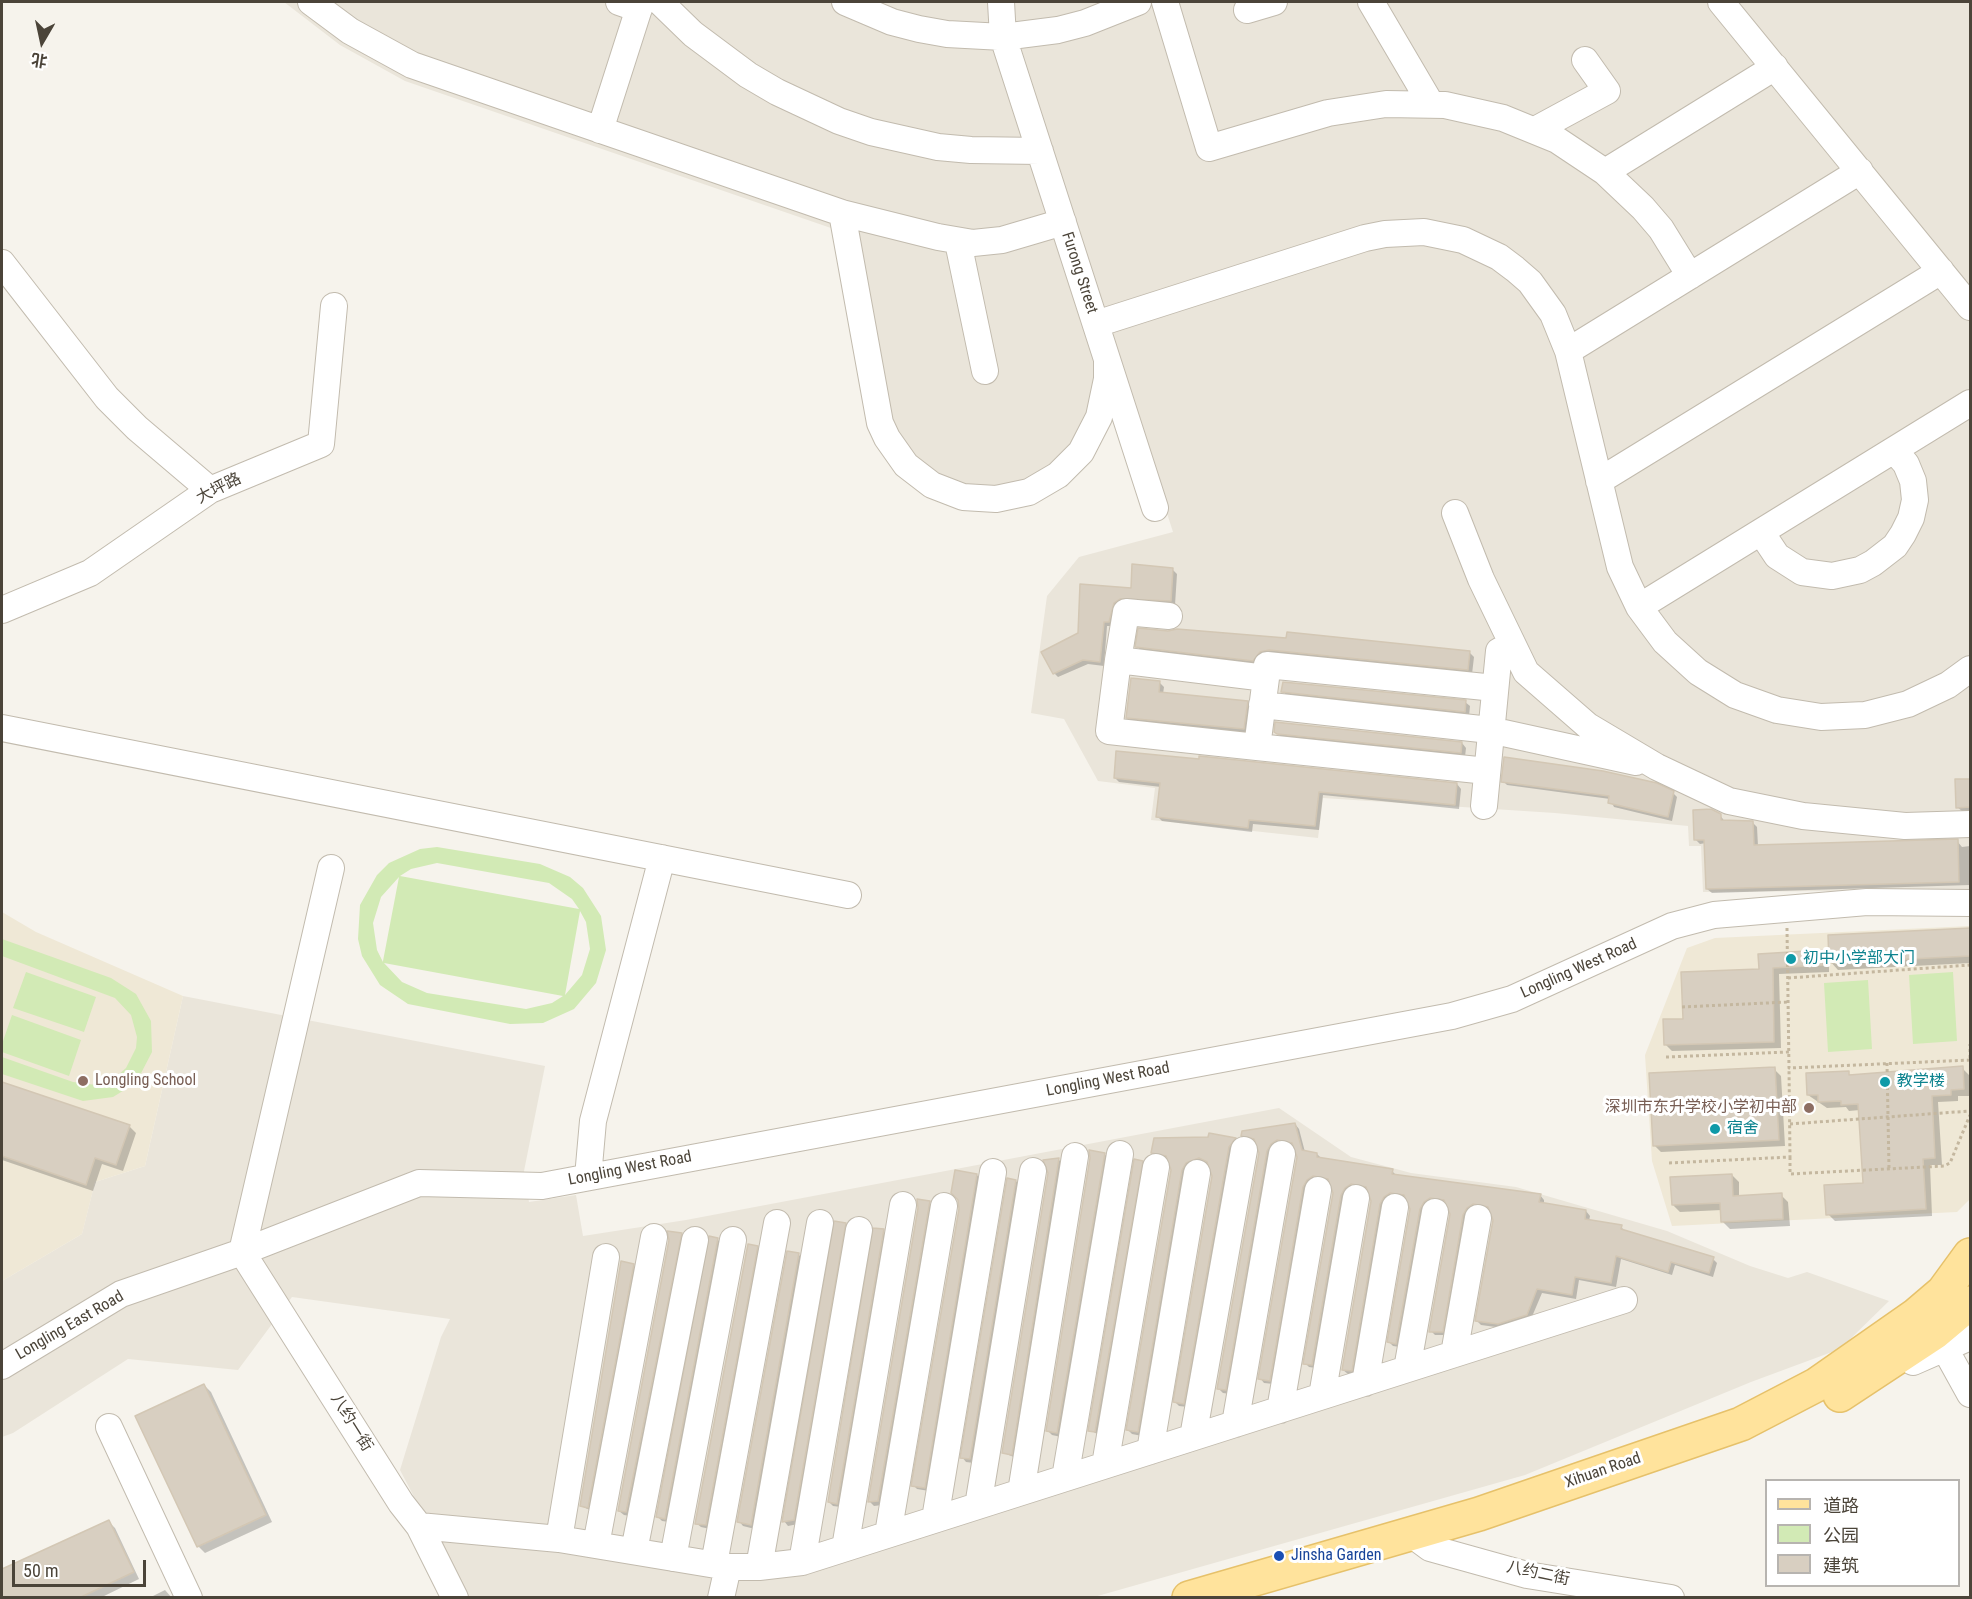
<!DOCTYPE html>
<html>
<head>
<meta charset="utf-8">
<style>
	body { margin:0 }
	#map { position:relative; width:1972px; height:1599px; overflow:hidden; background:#f6f3ec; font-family:"Roboto Condensed","Noto Sans SC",sans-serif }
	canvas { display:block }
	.frame { position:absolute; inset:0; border:3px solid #4b4439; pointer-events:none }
	.legend { position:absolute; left:1765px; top:1479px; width:195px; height:108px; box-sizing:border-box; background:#fff; border:2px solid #b7b4b0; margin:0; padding:8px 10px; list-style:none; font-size:18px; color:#4b4439 }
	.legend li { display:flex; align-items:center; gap:12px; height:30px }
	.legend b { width:30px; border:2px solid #b7b4b0 }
	.north { position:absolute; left:12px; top:12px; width:60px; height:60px; -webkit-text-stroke:4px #fff; paint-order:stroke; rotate:189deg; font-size:16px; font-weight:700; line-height:24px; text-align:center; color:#4b4439 }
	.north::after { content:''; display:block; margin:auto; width:21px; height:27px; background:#4b4439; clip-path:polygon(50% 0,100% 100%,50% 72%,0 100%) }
	.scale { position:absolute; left:12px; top:1560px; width:134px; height:27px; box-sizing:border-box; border:3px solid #4b4439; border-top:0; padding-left:8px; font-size:18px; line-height:21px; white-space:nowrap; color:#4b4439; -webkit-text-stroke:4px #fff; paint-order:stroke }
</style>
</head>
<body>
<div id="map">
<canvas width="1972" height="1599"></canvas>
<div class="frame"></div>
<ul class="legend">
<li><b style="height:8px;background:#ffe39c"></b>道路</li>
<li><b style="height:16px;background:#d2eab5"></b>公园</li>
<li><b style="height:16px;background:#d8cfc1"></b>建筑</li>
</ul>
<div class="north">北</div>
<div class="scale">50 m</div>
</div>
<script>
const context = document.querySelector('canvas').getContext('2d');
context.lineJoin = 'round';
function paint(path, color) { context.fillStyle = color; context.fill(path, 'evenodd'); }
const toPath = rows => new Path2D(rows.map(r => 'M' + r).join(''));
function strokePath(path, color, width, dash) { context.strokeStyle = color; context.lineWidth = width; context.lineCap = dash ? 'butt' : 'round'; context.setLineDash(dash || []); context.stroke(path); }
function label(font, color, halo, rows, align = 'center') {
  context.font = font + ' "Roboto Condensed","Noto Sans SC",sans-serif'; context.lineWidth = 6; context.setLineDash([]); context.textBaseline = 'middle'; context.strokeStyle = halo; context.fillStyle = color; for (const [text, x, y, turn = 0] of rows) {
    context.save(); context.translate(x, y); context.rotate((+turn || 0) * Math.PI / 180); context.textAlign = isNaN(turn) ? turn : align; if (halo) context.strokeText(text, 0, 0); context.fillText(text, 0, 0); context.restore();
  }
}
paint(toPath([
	[284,2,1113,2,1082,13,1003,27,1096,361,1096,378,1089,414,1072,445,1038,475,1010,486,966,486,938,476,914,458,890,420,857,237,405,81,340,45],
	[1157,2,1970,2,1970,890,1703,892,1701,846,1689,846,1688,826,1555,813,1323,798,1318,838,1151,820,1155,788,1098,781,1064,719,1031,713,1047,596,1079,557,1173,532,1017,47,1142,11],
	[183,996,545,1066,524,1171,529,1202,576,1195,583,1236,686,1220,1279,1108,1351,1157,1411,1173,1516,1187,1667,1231,1750,1266,1788,1278,1807,1272,1889,1301,1840,1349,1751,1382,1525,1475,1094,1597,467,1598,400,1470,441,1337,450,1319,292,1297,238,1370,128,1359,13,1433,2,1437,2,1281,82,1234,95,1182,145,1166]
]), '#eae5da');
paint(toPath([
	[2,912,36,932,183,996,145,1166,95,1182,82,1234,2,1281],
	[1970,926,1970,1199,1957,1212,1672,1226,1652,1161,1645,1055,1687,948,1715,938]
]), '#efe8d6');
paint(toPath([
	[437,847,540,864,570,877,583,888,601,916,606,950,596,983,574,1009,543,1023,510,1024,408,1004,380,985,362,956,358,939,360,905,377,875,389,863,420,849],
	[437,863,549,883,572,899,579,909,400,876,411,869],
	[399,877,383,961,383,962,377,950,373,923,381,897],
	[580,911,586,922,590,949,582,975,565,995],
	[384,963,563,996,552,1003,526,1009,427,993,402,982],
	[2,939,111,978,136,994,151,1021,152,1052,138,1079,126,1089,113,1097,83,1101,2,1074,2,1057,73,1082,96,1085,117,1076,126,1068,136,1048,137,1037,131,1015,115,998,2,956],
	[26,972,96,997,84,1032,13,1008],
	[1953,972,1957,1041,1913,1044,1909,975],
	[1868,980,1872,1049,1828,1052,1824,983],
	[12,1015,81,1040,69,1076,2,1052,2,1044]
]), '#d2eab5');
paint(toPath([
	[1172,569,1177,574,1175,605,1125,602,1113,626,1107,626,1104,666,1088,664,1058,677,1054,673,1080,634,1082,585,1132,590],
	[1137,646,1470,653,1474,657,1472,674,1258,664,1141,651],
	[1159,682,1164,687,1163,694,1247,703,1251,707,1248,733,1132,722,1127,717],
	[1283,691,1465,702,1470,706,1469,716,1287,696],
	[1276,732,1462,743,1466,748,1465,757,1280,736],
	[1115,778,1457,784,1461,789,1459,809,1323,795,1319,830,1253,824,1252,832,1162,821,1158,817,1161,787,1119,782],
	[1970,780,1970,811,1962,811,1957,807],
	[1503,781,1673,793,1677,797,1672,821,1614,807,1610,799,1507,785],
	[1720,815,1725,822,1753,823,1757,827,1758,846,1957,841,1962,847,1970,846,1970,885,1712,893,1707,889,1706,843,1700,844,1695,839],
	[1970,930,1970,963,1838,970,1829,960,1829,972,1779,974,1781,1048,1672,1051,1665,1044,1684,1020,1761,970,1822,952,1831,961],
	[1962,1068,1969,1075,1970,1096,1958,1096,1958,1101,1938,1102,1942,1165,1930,1165,1932,1216,1835,1221,1828,1214,1865,1185,1860,1110,1849,1111,1846,1107,1827,1108,1808,1095,1848,1073,1852,1076],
	[1774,1069,1781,1076,1785,1146,1661,1152,1654,1145],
	[2,1083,129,1126,136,1133,123,1171,102,1164,93,1191,2,1160],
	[1295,1124,1299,1129,1305,1152,1317,1154,1321,1158,1392,1171,1397,1176,1540,1195,1544,1200,1544,1204,1586,1211,1590,1216,1589,1221,1621,1227,1626,1232,1713,1259,1717,1263,1713,1277,1675,1265,1672,1275,1621,1259,1616,1287,1579,1280,1576,1299,1542,1293,1531,1319,1503,1328,1481,1325,1477,1321,1494,1220,1491,1210,1478,1207,1447,1335,1435,1335,1431,1331,1451,1214,1447,1204,1435,1201,1400,1347,1393,1346,1389,1342,1411,1209,1407,1198,1395,1196,1356,1375,1348,1374,1343,1370,1372,1200,1369,1190,1356,1187,1316,1368,1309,1367,1305,1363,1334,1192,1331,1182,1318,1179,1274,1384,1264,1383,1260,1378,1298,1156,1295,1146,1282,1143,1230,1394,1223,1393,1218,1388,1260,1153,1257,1142,1243,1135],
	[1210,1135,1236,1139,1240,1143,1188,1407,1179,1406,1175,1402,1213,1175,1209,1164,1204,1162,1190,1167,1142,1436,1132,1434,1128,1430,1172,1169,1169,1159,1157,1157,1153,1152,1209,1138],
	[1104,1154,1109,1158,1061,1437,1052,1435,1048,1431],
	[1059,1160,1063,1164,1016,1458,1004,1453,1049,1173,1045,1162],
	[1142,1162,1146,1166,1099,1435,1090,1430],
	[977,1175,981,1180,929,1491,917,1489,913,1485],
	[1732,1175,1739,1182,1739,1197,1781,1195,1788,1202,1790,1226,1730,1229,1723,1222,1722,1210,1680,1212,1673,1205],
	[1016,1181,1020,1186,974,1463,966,1462,962,1457],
	[929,1203,934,1207,882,1505,874,1506,870,1502],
	[845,1225,850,1229,798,1524,788,1526,784,1521],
	[883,1231,887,1235,841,1507,833,1506,829,1502],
	[681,1235,686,1239,630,1516,624,1515,619,1511],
	[717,1239,722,1244,669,1522,662,1521,658,1517],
	[757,1247,761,1251,710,1529,701,1527,696,1523],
	[799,1255,803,1259,755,1529,743,1526,739,1521],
	[633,1265,637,1269,592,1511,581,1506],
	[204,1385,211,1392,272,1522,205,1553,198,1546,137,1416],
	[108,1521,115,1528,139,1579,100,1598,2,1598,2,1571],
	[165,1590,172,1598,149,1598]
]), '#0003');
const building = toPath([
	[1132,564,1173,568,1171,601,1120,599,1114,603,1109,622,1104,622,1100,662,1083,660,1053,674,1041,652,1078,633,1080,584,1131,588,1132,564],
	[1138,628,1168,631,1177,629,1286,638,1287,632,1470,651,1468,670,1269,650,1260,652,1253,661,1135,647,1138,628],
	[1131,678,1160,681,1159,692,1248,701,1244,729,1126,718,1131,678],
	[1283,682,1466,700,1465,712,1281,692,1283,682],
	[1275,722,1462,742,1461,753,1277,734,1274,732,1275,722],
	[1116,751,1199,759,1199,756,1457,783,1455,805,1319,792,1315,826,1249,820,1248,828,1156,817,1160,783,1114,778,1116,751],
	[1504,757,1603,771,1657,783,1674,791,1668,817,1608,803,1609,796,1501,782,1504,757],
	[1955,779,1971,779,1971,807,1956,808,1955,779],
	[1711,809,1721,814,1721,820,1753,821,1754,845,1958,839,1959,882,1706,889,1704,840,1694,840,1693,810,1711,809],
	[1971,928,1971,956,1829,963,1828,935,1971,928],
	[1822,950,1823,965,1773,968,1774,1042,1664,1045,1663,1019,1683,1019,1681,972,1759,969,1758,954,1822,950],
	[1963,1066,1964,1089,1951,1090,1951,1095,1932,1096,1935,1158,1923,1159,1926,1209,1826,1215,1824,1185,1863,1183,1858,1104,1841,1105,1841,1101,1818,1102,1818,1095,1807,1095,1806,1073,1849,1071,1849,1075,1963,1066],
	[1775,1067,1779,1140,1653,1146,1649,1073,1775,1067],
	[2,1082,130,1125,116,1165,95,1158,86,1185,2,1156,2,1082],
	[1295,1123,1302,1150,1317,1153,1317,1157,1393,1169,1392,1174,1541,1194,1539,1202,1586,1210,1585,1219,1622,1225,1621,1229,1714,1257,1709,1273,1671,1262,1668,1272,1616,1256,1611,1283,1575,1277,1572,1295,1537,1289,1527,1315,1498,1324,1475,1321,1493,1220,1488,1207,1473,1204,1467,1208,1463,1215,1443,1332,1429,1332,1450,1214,1444,1200,1430,1198,1424,1202,1420,1209,1396,1344,1387,1342,1410,1209,1404,1195,1390,1193,1384,1197,1380,1204,1352,1371,1342,1370,1371,1201,1366,1187,1351,1184,1345,1188,1341,1195,1312,1365,1303,1364,1333,1193,1328,1179,1313,1176,1307,1180,1303,1187,1270,1381,1258,1379,1297,1157,1292,1143,1277,1140,1271,1144,1267,1151,1226,1390,1217,1389,1259,1153,1254,1139,1241,1136,1242,1131,1295,1123],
	[1209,1133,1236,1138,1229,1147,1184,1404,1173,1402,1212,1176,1207,1162,1199,1158,1186,1163,1182,1170,1138,1432,1126,1430,1171,1170,1166,1156,1151,1153,1154,1138,1208,1137,1209,1133],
	[1089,1150,1105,1153,1057,1433,1046,1431,1090,1158,1089,1150],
	[1059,1158,1012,1455,1002,1453,1048,1173,1043,1160,1059,1158],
	[1134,1159,1143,1161,1095,1432,1088,1431,1134,1159],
	[955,1170,977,1174,925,1488,911,1486,959,1209,958,1200,951,1193,955,1170],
	[1732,1174,1733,1196,1782,1193,1783,1219,1721,1222,1720,1203,1672,1205,1670,1177,1732,1174],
	[1007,1178,1016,1180,970,1459,960,1458,1007,1178],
	[917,1199,930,1201,878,1501,868,1502,918,1208,917,1199],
	[834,1221,846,1223,794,1520,782,1522,834,1221],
	[873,1228,884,1229,837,1504,828,1502,873,1228],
	[667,1231,682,1233,626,1512,618,1511,669,1240,667,1231],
	[709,1236,718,1238,665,1519,656,1517,709,1236],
	[748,1244,758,1246,706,1525,695,1524,748,1244],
	[787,1251,799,1253,751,1525,737,1522,787,1251],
	[621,1261,634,1264,588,1508,580,1506,621,1261],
	[204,1384,266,1515,197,1547,135,1416,204,1384],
	[109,1520,134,1572,79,1598,2,1598,2,1569,109,1520]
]);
paint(building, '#d8cfc1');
strokePath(building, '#d3c7b4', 1.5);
const minor = toPath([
	[311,2,350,31,412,65,842,213,938,237,973,243,1002,240,1063,222],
	[619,2,639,9],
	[660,2,693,34,748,75,777,92,839,121,871,132,938,147,971,150,1040,151],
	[845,2,892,22,919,29,947,34,1003,37,1058,30,1085,23,1138,2],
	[1001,2,1003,37,1155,508],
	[1165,2,1209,148,1328,113,1386,104,1445,105,1503,118,1557,140,1605,172,1643,208,1661,229,1690,276],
	[1371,2,1431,104],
	[1721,2,1970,307],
	[1247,10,1274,2],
	[600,130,641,2],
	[1535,130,1607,91,1585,60],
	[1605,172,1775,67],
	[842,213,880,423,887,438,906,465,932,485,963,497,996,499,1029,492,1058,475,1081,452,1099,417,1107,379,1107,360],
	[958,242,985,371],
	[2,263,107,398,137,428,210,490],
	[1096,324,1365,238,1385,234,1424,232,1463,240,1499,257,1515,269,1530,282,1553,314,1568,351,1620,567,1639,607,1665,642,1698,672,1735,695,1777,710,1821,717,1865,715,1908,704,1948,685,1970,669],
	[1568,351,1860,171],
	[1599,481,1941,271],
	[1455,513,1481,579,1526,672,1588,726,1657,767,1729,801,1803,816,1905,826,1970,824],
	[1761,532,1777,556,1802,572,1832,576,1860,570,1873,563,1895,546,1903,534,1911,518,1915,500,1913,481,1906,464,1894,450],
	[1639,607,1970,403],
	[2,610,90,573,210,490,321,444,334,306],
	[1118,660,1126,612,1169,616],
	[1266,678,1267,665,1495,688],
	[1262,705,1490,730,1636,762],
	[2,728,848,895],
	[1257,747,1266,678,1118,660,1109,731,1173,738,1257,747,1487,771],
	[1484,806,1499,651],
	[588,1177,593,1121,662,858],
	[242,1252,401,1503,419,1526,455,1598],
	[242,1252,331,868],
	[1944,1347,1970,1394],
	[1454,1354,1478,1218],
	[1913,1362,1970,1337],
	[2,1366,121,1294,242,1252,419,1183,542,1186,1452,1016,1512,999,1672,926,1714,915,1867,902,1970,903],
	[1407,1369,1435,1212],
	[1365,1383,1395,1207],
	[1322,1396,1356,1198],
	[1280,1410,1318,1190],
	[1235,1424,1282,1154],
	[109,1427,189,1598],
	[1193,1437,1244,1150],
	[1150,1451,1197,1173],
	[1105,1465,1156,1167],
	[1065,1478,1120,1154],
	[1021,1492,1075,1156],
	[978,1506,1033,1171],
	[935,1519,993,1172],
	[419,1526,559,1539,728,1567,759,1567,802,1562,1624,1300],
	[888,1534,944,1206],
	[1411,1534,1430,1548,1527,1575,1671,1598],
	[559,1539,606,1257],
	[596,1545,654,1237],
	[845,1548,903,1205],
	[634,1551,695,1240],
	[673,1558,733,1240],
	[802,1562,859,1230],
	[714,1564,777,1223],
	[759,1567,820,1223],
	[721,1598,728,1567]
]);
const major = toPath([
	[1840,1395,1934,1333,1970,1303],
	[1189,1598,1479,1514,1741,1424,1816,1385,1916,1315,1943,1292,1970,1255]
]);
strokePath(minor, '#c2bbae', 28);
strokePath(major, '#e6c16a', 36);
strokePath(toPath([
	[1787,928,1789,1068,1970,1060],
	[1788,978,1970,965],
	[1682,1007,1788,1002],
	[1666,1057,1789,1052],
	[1970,1058,1970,1044],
	[1887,1063,1889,1169],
	[1790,1124,1970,1111],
	[1790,1157,1790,1174,1944,1166,1950,1163,1970,1115],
	[1669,1163,1790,1157,1789,1068]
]), '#c4b79f', 3, [3, 3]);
strokePath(minor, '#fff', 26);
strokePath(major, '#ffe39c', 33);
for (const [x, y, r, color] of [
	[1791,959,6,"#0f9aa8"],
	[83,1081,6,"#8d6e63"],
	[1885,1082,6,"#0f9aa8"],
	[1809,1108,6,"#8d6e63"],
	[1715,1129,6,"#0f9aa8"],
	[1279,1556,6,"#1a4fb4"]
]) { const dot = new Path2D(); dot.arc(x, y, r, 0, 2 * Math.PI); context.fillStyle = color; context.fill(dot); strokePath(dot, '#fff', 2); }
label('16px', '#4b4439', '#fff', [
	["Furong Street",1079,273,72],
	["大坪路",219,489,-27],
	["Longling West Road",1579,969,-24],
	["Longling West Road",1108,1080,-11],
	["Longling West Road",630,1169,-11],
	["Longling East Road",70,1326,-30],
	["八约一街",351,1423,58],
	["Xihuan Road",1603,1471,-19],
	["八约二街",1538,1574,12]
]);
label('16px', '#0d838f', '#fff', [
	["初中小学部大门",1803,959],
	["教学楼",1897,1082],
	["宿舍",1727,1129]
], 'left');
label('16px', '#785e54', '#fff', [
	["Longling School",95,1081],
	["深圳市东升学校小学初中部",1797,1108,"right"]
], 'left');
label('16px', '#164399', '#fff', [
	["Jinsha Garden",1291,1556]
], 'left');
</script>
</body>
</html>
